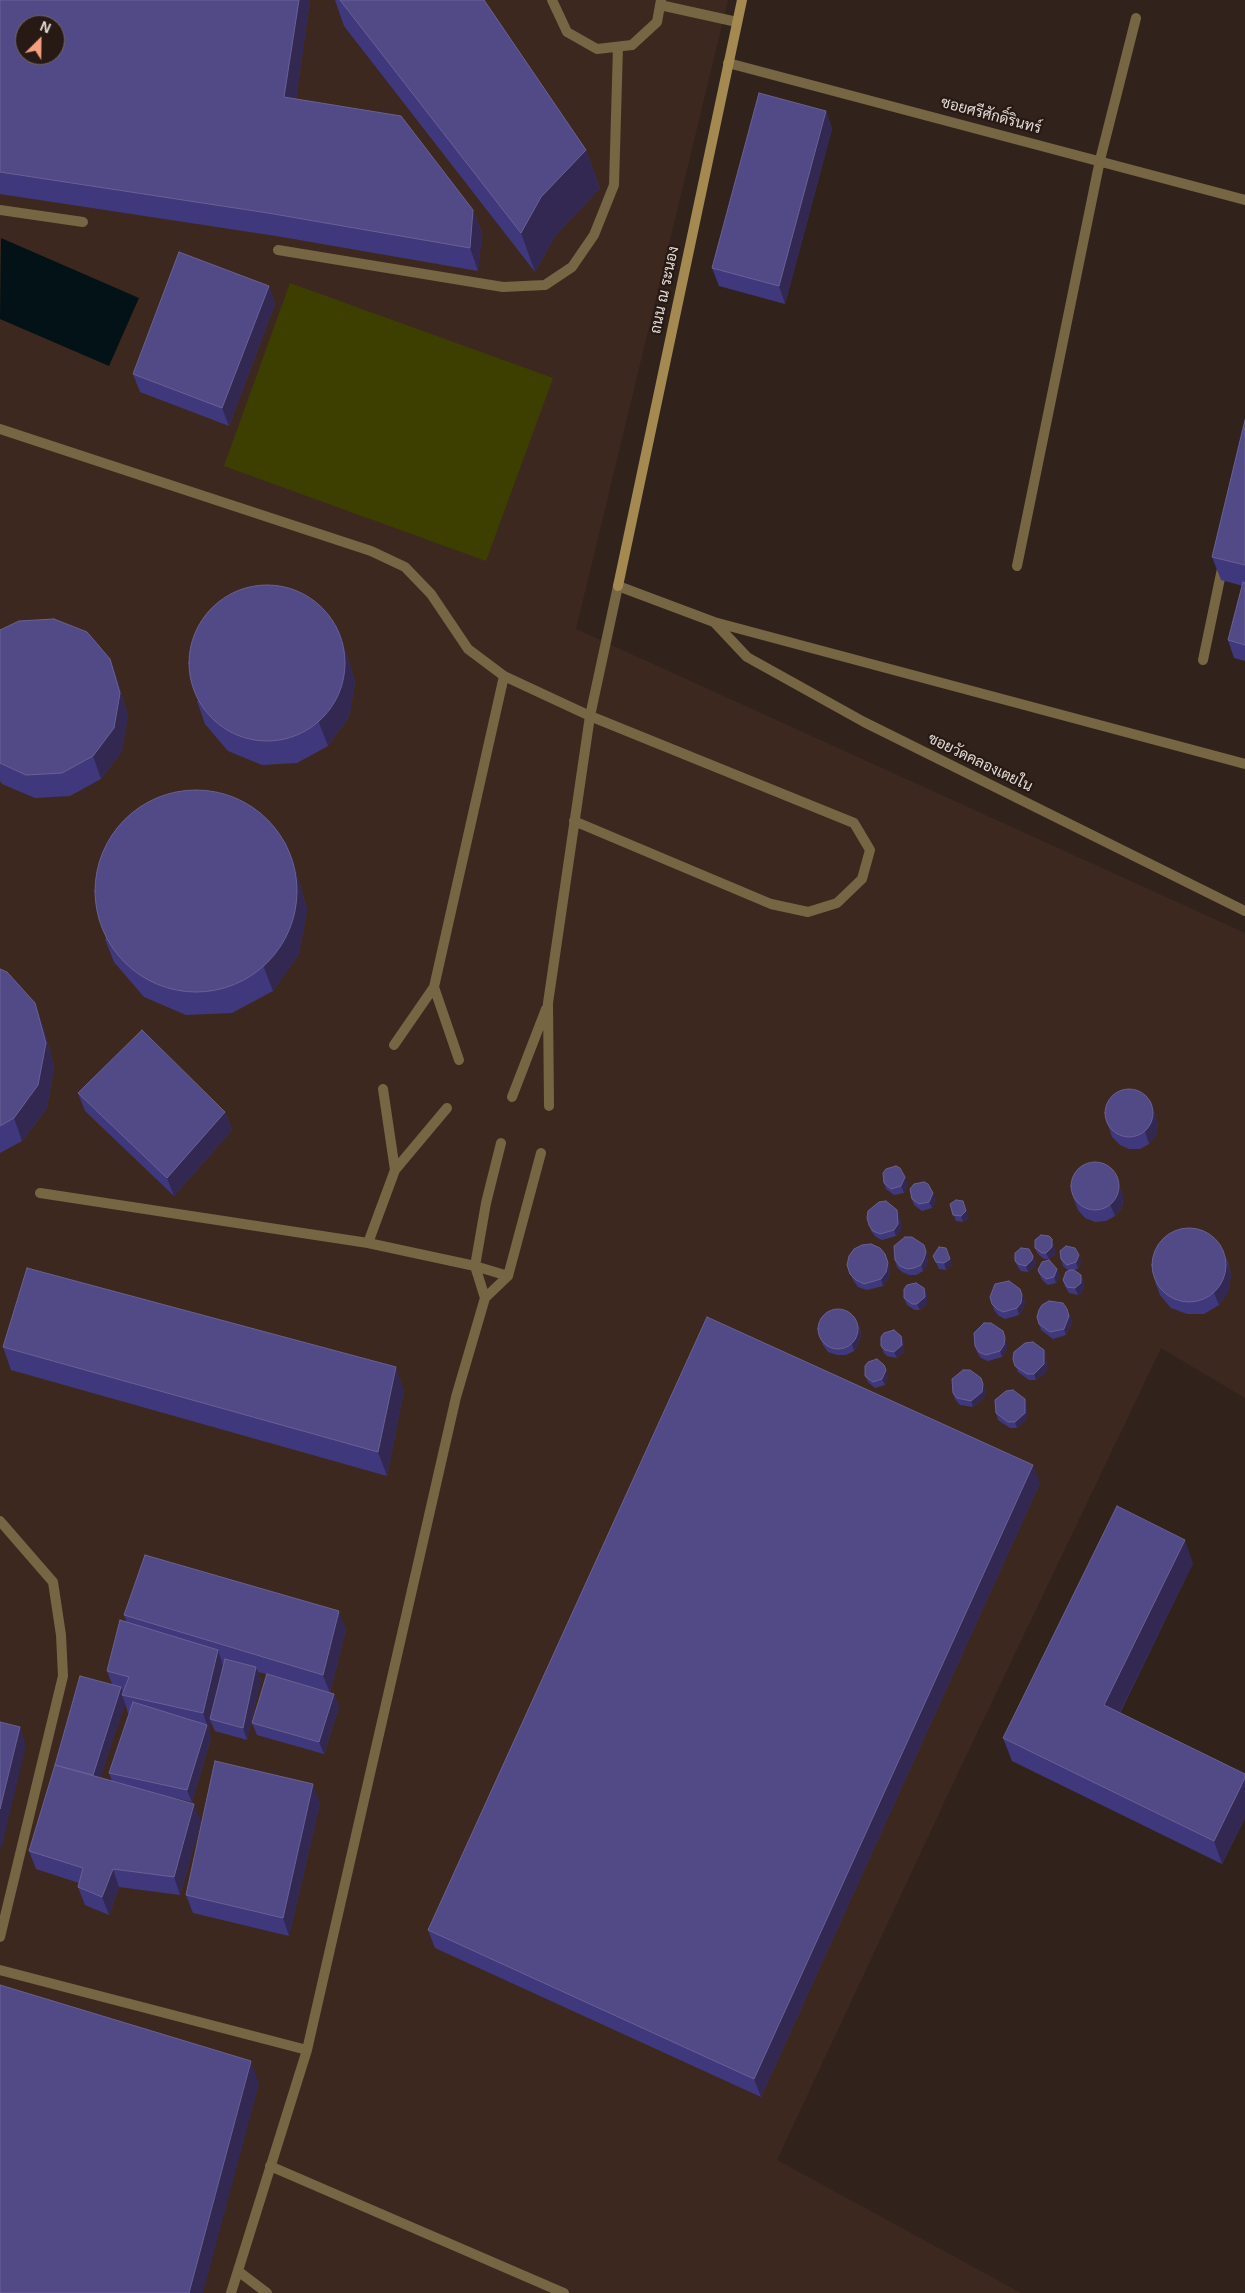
<!DOCTYPE html>
<html>
<head>
<meta charset="utf-8">
<style>
	body { margin:0 }
	#map { position:relative; width:1245px; height:2293px; overflow:hidden; background:#31231c; font-family:Arial,sans-serif }
	canvas { display:block }
	.north { position:absolute; left:15px; top:15px; width:50px; height:50px; box-sizing:border-box; background:#271913; border:1px solid #736661; border-radius:50%; rotate:23deg; font-size:14px; font-weight:700; line-height:20px; text-align:center; color:#e4dad6 }
	.north::after { content:''; display:block; margin:auto; width:18px; height:22px; background:#f39f82; clip-path:polygon(50% 0,100% 100%,50% 72%,0 100%) }
</style>
</head>
<body>
<div id="map">
<canvas width="1245" height="2293"></canvas>
<div class="north">N</div>
</div>
<script>
const context = document.querySelector('canvas').getContext('2d');
context.lineJoin = 'round';
function paint(path, color) { context.fillStyle = color; context.fill(path, 'evenodd'); }
const toPath = rows => new Path2D(rows.map(r => 'M' + r).join(''));
function strokePath(path, color, width, dash) { context.strokeStyle = color; context.lineWidth = width; context.lineCap = dash ? 'butt' : 'round'; context.setLineDash(dash || []); context.stroke(path); }
function label(font, color, halo, rows, align = 'center') {
  context.font = font + ' Arial,Sarabun,sans-serif'; context.lineWidth = 4.5; context.setLineDash([]); context.textBaseline = 'middle'; context.strokeStyle = halo; context.fillStyle = color; for (const [text, x, y, turn = 0] of rows) {
    context.save(); context.translate(x, y); context.rotate((+turn || 0) * Math.PI / 180); context.textAlign = isNaN(turn) ? turn : align; if (halo) context.strokeText(text, 0, 0); context.fillText(text, 0, 0); context.restore();
  }
}
paint(toPath([
	[0,0,728,0,576,629,1245,933,1245,1398,1161,1348,957,1775,777,2160,1021,2293,0,2293],
	[25,25,55,25,55,55,25,55]
]), '#3d281f');
paint(toPath([
	[290,283,553,378,486,561,224,466]
]), '#3d3f00');
paint(toPath([
	[1,238,139,298,109,366,0,319]
]), '#031216');
strokePath(toPath([
	[552,0,567,32,597,49,632,45,657,22,661,0],
	[660,5,737,22],
	[0,210,83,222],
	[278,250,503,287,545,285,572,267,594,235,614,185,618,47],
	[0,429,371,551,405,567,431,594,468,649,504,676,590,716,854,823,870,850,862,879,837,903,808,912,771,904,574,821],
	[434,987,459,1060],
	[394,1045,434,987,504,676],
	[383,1089,395,1170],
	[512,1097,546,1009],
	[549,1106,548,1003,590,716,618,586],
	[40,1193,368,1243,475,1266,508,1276],
	[368,1243,395,1170,447,1108],
	[485,1298,475,1266,486,1203,501,1143],
	[0,1521,53,1582,61,1635,63,1676,0,1937],
	[0,1970,307,2050],
	[270,2166,564,2293],
	[238,2271,267,2293],
	[231,2293,307,2050,456,1397,485,1298,508,1276,541,1153]
]), '#766643', 10);
strokePath(toPath([
	[728,63,1245,200],
	[1017,566,1100,160,1136,18],
	[618,586,714,622,1245,764],
	[715,623,747,657,864,722,1245,911],
	[1203,660,1223,564]
]), '#766643', 10);
strokePath(toPath([
	[618,586,742,0]
]), '#a48a50', 10);
paint(toPath([
	[0,0,310,0,296,99,473,210,482,233,478,271,276,236,0,194],
	[335,0,484,0,586,150,600,188,555,236,535,272,344,26],
	[826,111,832,129,785,304,719,286,712,268],
	[269,286,275,304,229,426,140,392,133,374],
	[1245,420,1245,661,1234,658,1228,640,1243,586,1221,580,1212,557],
	[337,626,345,649,355,682,349,717,328,746,297,763,262,765,228,751,205,724,197,701],
	[0,630,110,659,118,682,128,716,122,751,101,779,70,796,35,798,2,784,0,781],
	[286,842,294,865,307,909,299,954,273,991,232,1013,186,1015,144,997,114,962,105,939],
	[0,969,35,1003,43,1026,54,1066,47,1108,22,1141,0,1153],
	[78,1093,225,1112,232,1130,174,1196,85,1111],
	[1151,1101,1158,1124,1156,1135,1149,1144,1140,1149,1129,1149,1120,1145,1112,1137,1108,1125],
	[1116,1175,1123,1197,1122,1208,1115,1216,1106,1221,1095,1222,1085,1218,1078,1210,1073,1197],
	[884,1183,908,1183,904,1193,894,1195,886,1189],
	[912,1199,936,1199,932,1208,922,1211,914,1205],
	[950,1204,969,1218,963,1222,956,1221],
	[900,1216,901,1230,896,1236,882,1240,876,1237,871,1231,867,1218],
	[1052,1239,1054,1246,1055,1254,1049,1259,1044,1259,1038,1254,1035,1248],
	[885,1254,890,1270,889,1278,883,1286,867,1290,858,1287,853,1280,847,1265],
	[933,1256,952,1265,946,1270,939,1269],
	[1033,1256,1036,1262,1034,1267,1028,1272,1021,1271,1018,1267,1015,1261],
	[928,1258,927,1265,923,1271,916,1275,909,1275,902,1272,897,1267,895,1260],
	[1061,1259,1081,1261,1078,1269,1072,1270,1081,1275,1083,1281,1084,1289,1078,1295,1069,1293,1065,1286,1063,1280,1069,1271,1063,1266],
	[1227,1259,1231,1275,1228,1292,1219,1305,1204,1314,1187,1314,1171,1308,1160,1295,1155,1282],
	[1038,1270,1060,1275,1056,1283,1048,1285,1042,1280],
	[924,1288,927,1294,927,1304,920,1310,915,1310,907,1305,904,1298],
	[990,1297,1025,1302,1023,1309,1019,1315,1005,1319,999,1316,994,1310],
	[1067,1309,1072,1322,1066,1335,1053,1339,1041,1330,1037,1317],
	[859,1326,861,1334,859,1343,854,1351,846,1355,837,1355,828,1352,823,1345,818,1330],
	[901,1336,904,1342,904,1352,897,1358,887,1356,884,1353,881,1346],
	[1007,1344,1006,1352,1002,1357,988,1361,981,1358,977,1352,975,1346],
	[3,1347,404,1390,387,1476,11,1370],
	[1044,1350,1046,1357,1047,1371,1036,1380,1029,1380,1018,1372,1013,1359],
	[865,1376,888,1376,885,1385,875,1388,868,1382],
	[986,1391,984,1398,973,1407,960,1405,955,1399,953,1393],
	[1027,1405,1027,1419,1017,1428,1010,1428,998,1420,996,1413],
	[1040,1483,761,2097,435,1948,428,1930],
	[1193,1563,1120,1713,1245,1778,1245,1818,1222,1864,1012,1761,1003,1738],
	[124,1615,346,1629,330,1693,334,1694,339,1707,324,1754,257,1735,252,1723,266,1674,258,1672,261,1679,247,1740,215,1731,211,1722,209,1731,211,1738,192,1802,170,1797,201,1822,180,1895,119,1887,109,1915,85,1905,78,1887,79,1883,36,1869,29,1851,112,1684,107,1671,127,1623],
	[125,1703,128,1713,130,1713,109,1773,112,1781,100,1778],
	[320,1803,289,1936,193,1913,186,1895]
]), '#40387d');
paint(toPath([
	[299,0,310,0,293,120,284,97],
	[826,111,832,129,785,304,779,286],
	[586,150,600,188,555,236,535,272,521,233,541,197],
	[473,210,482,233,478,271,470,248],
	[269,286,275,304,229,426,222,408],
	[337,626,345,649,355,682,349,717,328,746,319,723],
	[110,659,118,682,128,716,122,751,101,779,93,756],
	[286,842,294,865,307,909,299,954,273,991,264,968],
	[35,1003,43,1026,54,1066,47,1108,22,1141,14,1118],
	[1151,1101,1158,1124,1156,1135,1149,1144,1145,1131],
	[225,1112,232,1130,174,1196,167,1178],
	[1116,1175,1123,1197,1122,1208,1115,1216,1110,1204],
	[905,1177,908,1183,904,1193,901,1186],
	[933,1193,936,1199,932,1208,929,1202],
	[963,1201,969,1218,963,1222,961,1216],
	[897,1210,900,1216,901,1230,896,1236,894,1230],
	[1052,1239,1054,1246,1055,1254,1049,1259,1046,1253],
	[924,1245,928,1258,927,1265,923,1271,921,1265],
	[1222,1247,1231,1275,1228,1292,1219,1305,1214,1293],
	[885,1254,890,1270,889,1278,883,1286,881,1279],
	[949,1254,952,1265,946,1270,944,1263],
	[1079,1255,1081,1261,1078,1269,1076,1262],
	[1033,1256,1036,1262,1034,1267,1028,1272,1026,1266],
	[1057,1269,1060,1275,1056,1283,1054,1277],
	[1081,1275,1083,1281,1084,1289,1078,1295,1075,1288],
	[924,1288,927,1294,927,1304,920,1310,917,1304],
	[1020,1289,1025,1302,1023,1309,1019,1315,1017,1308],
	[1067,1309,1072,1322,1066,1335,1064,1329],
	[856,1319,861,1334,859,1343,854,1351,852,1344],
	[1003,1331,1007,1344,1006,1352,1002,1357,1000,1351],
	[901,1336,904,1342,904,1352,897,1358,894,1352],
	[1044,1350,1046,1357,1047,1371,1036,1380,1034,1374],
	[396,1367,404,1390,387,1476,378,1452],
	[886,1370,888,1376,885,1385,882,1379],
	[981,1378,986,1391,984,1398,973,1407,971,1401],
	[1025,1399,1027,1405,1027,1419,1017,1428,1015,1422],
	[1033,1465,1040,1483,761,2097,754,2079],
	[1185,1540,1193,1563,1112,1728,1104,1705],
	[339,1611,346,1629,330,1693,323,1675],
	[218,1650,224,1668,210,1719,211,1722,209,1731,203,1713],
	[256,1667,261,1679,247,1740,243,1728],
	[121,1687,124,1695,122,1695,125,1703,97,1788,93,1776],
	[334,1694,339,1707,324,1754,319,1742],
	[207,1725,211,1738,192,1802,187,1790],
	[20,1727,26,1745,1,1850,0,1846,0,1809],
	[1245,1778,1245,1818,1222,1864,1214,1841],
	[313,1784,320,1803,289,1936,283,1918],
	[194,1804,201,1822,180,1895,174,1877],
	[113,1869,119,1887,109,1915,102,1897],
	[251,2061,259,2084,203,2293,189,2293]
]), '#332852');
const building = toPath([
	[0,0,299,0,284,97,401,116,473,210,470,248,268,213,0,172,0,0],
	[25,25,55,25,55,55,25,55,25,25],
	[340,0,484,0,586,150,541,197,521,233,340,0],
	[759,93,826,111,779,286,712,268,759,93],
	[179,252,269,286,222,408,133,374,179,252],
	[1245,420,1245,565,1212,557,1245,420],
	[1243,582,1245,583,1245,645,1228,640,1243,582],
	'189 663a78 78 0 1 1 156 0a78 78 0 1 1-156 0Z',
	[54,619,87,632,110,659,120,693,114,728,93,756,62,773,26,775,0,763,0,630,19,621,54,619],
	'95 891a101 101 0 1 1 202 0a101 101 0 1 1-202 0Z',
	[0,969,7,972,35,1003,46,1043,38,1085,14,1118,0,1126,0,969],
	[142,1030,225,1112,167,1178,78,1093,142,1030],
	'1105 1113a24 24 0 1 1 48 0a24 24 0 1 1-48 0Z',
	'1071 1186a24 24 0 1 1 48 0a24 24 0 1 1-48 0Z',
	[896,1166,900,1168,905,1177,901,1186,891,1189,884,1183,883,1173,886,1169,896,1166],
	[924,1182,928,1184,933,1193,929,1202,919,1204,912,1199,910,1189,914,1184,924,1182],
	[956,1200,963,1201,966,1211,961,1216,953,1215,950,1204,956,1200],
	[886,1201,897,1210,898,1224,894,1230,880,1234,873,1231,869,1225,867,1218,868,1211,879,1202,886,1201],
	'1152 1265a37 37 0 1 1 74 0a37 37 0 1 1-74 0Z',
	[1041,1235,1049,1236,1052,1239,1052,1247,1046,1253,1042,1253,1035,1248,1035,1240,1041,1235],
	[905,1237,912,1237,924,1245,926,1252,924,1259,921,1265,914,1268,907,1269,900,1266,895,1260,894,1246,905,1237],
	[871,1244,880,1248,885,1254,888,1263,886,1272,881,1279,864,1284,856,1280,850,1274,847,1265,849,1256,854,1249,862,1245,871,1244],
	[1066,1246,1075,1248,1079,1255,1076,1262,1067,1265,1061,1259,1060,1251,1066,1246],
	[939,1247,946,1248,950,1259,944,1263,936,1262,933,1256,939,1247],
	[1021,1248,1029,1249,1033,1256,1032,1260,1026,1266,1018,1264,1015,1261,1015,1253,1021,1248],
	[1049,1260,1057,1269,1054,1277,1046,1279,1040,1274,1038,1270,1042,1262,1049,1260],
	[27,1268,396,1367,378,1452,3,1347,27,1268],
	[1070,1270,1074,1270,1081,1275,1081,1283,1075,1288,1067,1287,1063,1280,1066,1272,1070,1270],
	[1009,1281,1020,1289,1022,1295,1021,1303,1017,1308,1003,1312,997,1309,992,1304,990,1297,995,1284,1009,1281],
	[916,1283,924,1288,925,1297,917,1304,912,1304,904,1298,904,1289,907,1285,916,1283],
	[1049,1301,1063,1303,1067,1309,1069,1316,1064,1329,1050,1332,1039,1324,1037,1317,1039,1310,1042,1305,1049,1301],
	'818 1329a20 20 0 1 1 40 0a20 20 0 1 1-40 0Z',
	[707,1317,1033,1465,754,2079,428,1930,707,1317],
	[984,1323,991,1323,1003,1331,1005,1338,1004,1345,1000,1351,986,1355,979,1352,975,1346,974,1333,984,1323],
	[894,1330,901,1336,902,1345,894,1352,885,1350,881,1346,881,1337,884,1333,894,1330],
	[1033,1342,1044,1350,1044,1364,1034,1374,1027,1374,1015,1366,1013,1359,1014,1352,1025,1343,1033,1342],
	[877,1359,884,1365,886,1370,882,1379,873,1382,865,1376,865,1366,868,1362,877,1359],
	[963,1370,970,1370,981,1378,983,1384,982,1392,971,1401,957,1398,953,1393,952,1379,963,1370],
	[1013,1390,1025,1399,1025,1413,1015,1422,1008,1422,996,1413,995,1400,1006,1391,1013,1390],
	[1117,1506,1185,1540,1104,1705,1245,1774,1245,1778,1214,1841,1003,1738,1117,1506],
	[145,1555,339,1611,323,1675,124,1615,145,1555],
	[120,1620,218,1650,203,1713,122,1695,129,1677,107,1671,120,1620],
	[225,1659,256,1667,243,1728,210,1719,225,1659],
	[267,1674,334,1694,319,1742,252,1723,267,1674],
	[80,1676,121,1687,93,1775,55,1765,80,1676],
	[133,1702,207,1725,187,1790,109,1773,133,1702],
	[0,1722,20,1727,0,1809,0,1722],
	[215,1761,313,1784,283,1918,186,1895,215,1761],
	[55,1765,194,1804,174,1877,113,1869,102,1897,78,1887,83,1868,29,1851,55,1765],
	[0,1985,251,2061,189,2293,0,2293,0,1985]
]);
paint(building, '#524a86');
strokePath(building, '#696093', 1);
label('15px', '#e4dad6', '#271913', [
	["ซอยศรีศักดิ์รินทร์",991,116,15],
	["ถนน ณ ระนอง",665,290,-78],
	["ซอยวัดคลองเตยใน",980,763,26]
]);
</script>
</body>
</html>
